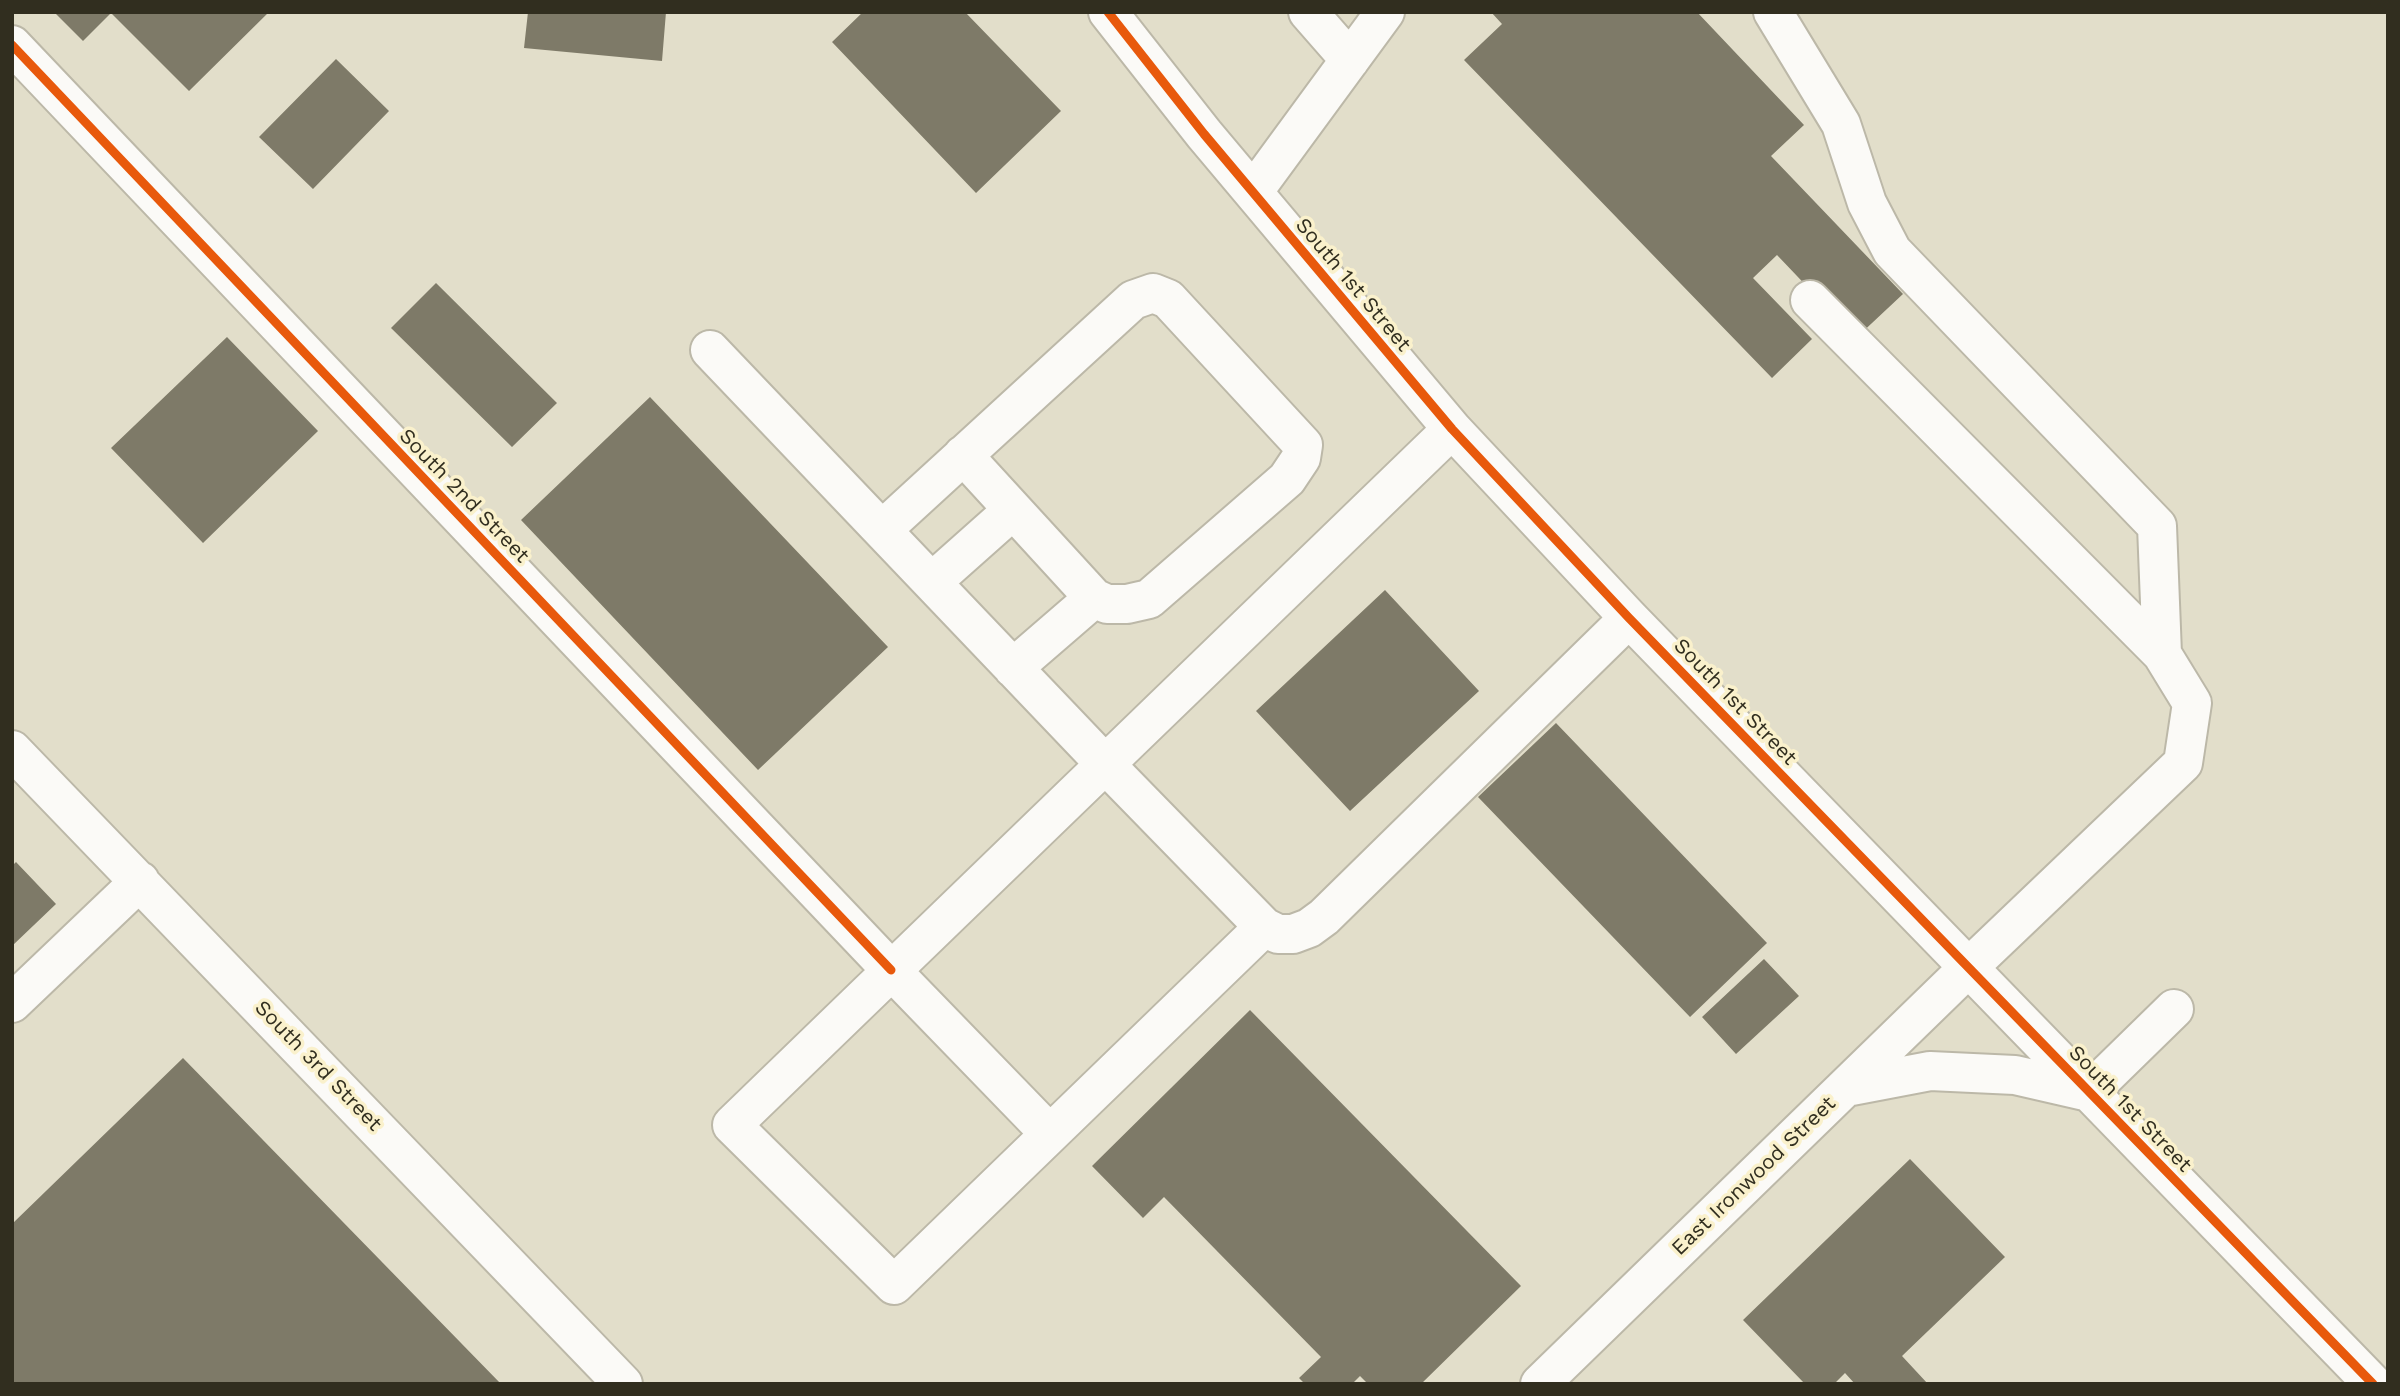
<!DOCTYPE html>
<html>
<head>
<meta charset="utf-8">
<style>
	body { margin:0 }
	#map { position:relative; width:2400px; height:1396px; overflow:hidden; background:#e2deca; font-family:"Work Sans",sans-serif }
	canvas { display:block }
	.frame { position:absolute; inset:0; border:14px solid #312e1f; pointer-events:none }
</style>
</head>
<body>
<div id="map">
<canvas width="2400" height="1396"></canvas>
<div class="frame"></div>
</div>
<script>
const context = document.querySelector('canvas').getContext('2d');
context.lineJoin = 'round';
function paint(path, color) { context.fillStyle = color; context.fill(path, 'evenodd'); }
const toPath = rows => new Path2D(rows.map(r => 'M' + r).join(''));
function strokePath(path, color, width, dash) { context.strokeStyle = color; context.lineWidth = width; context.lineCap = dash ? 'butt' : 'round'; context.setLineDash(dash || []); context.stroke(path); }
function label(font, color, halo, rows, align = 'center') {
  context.font = font + ' "Work Sans",sans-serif'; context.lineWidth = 7; context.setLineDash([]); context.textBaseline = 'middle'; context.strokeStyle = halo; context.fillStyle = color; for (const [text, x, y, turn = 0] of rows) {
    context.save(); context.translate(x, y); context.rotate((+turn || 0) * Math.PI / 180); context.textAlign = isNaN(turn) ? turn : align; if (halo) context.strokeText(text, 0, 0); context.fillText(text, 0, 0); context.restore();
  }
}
paint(toPath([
	[54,12,269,12,189,91,111,13,83,41],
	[528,12,666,12,662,61,524,48],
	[863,12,965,12,1061,111,976,193,832,42],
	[1491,12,1697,12,1804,125,1771,156,1903,294,1856,338,1777,255,1753,278,1812,339,1772,378,1464,60,1502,24],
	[336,59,389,111,313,189,259,137],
	[436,283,557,403,512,447,391,328],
	[227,337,318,431,203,543,111,448],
	[650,397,888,647,758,770,521,520],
	[1385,590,1479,691,1350,811,1256,711],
	[1556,723,1767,943,1690,1017,1478,797],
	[16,862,56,904,12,946,12,866],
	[1764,959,1799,996,1736,1054,1702,1017],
	[1250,1010,1521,1286,1421,1384,1368,1384,1360,1376,1352,1384,1305,1384,1299,1378,1321,1357,1164,1197,1143,1218,1092,1166],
	[183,1058,501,1384,12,1384,12,1224],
	[1910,1159,2005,1257,1902,1356,1928,1384,1855,1384,1845,1373,1834,1384,1805,1384,1743,1320]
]), '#7e7a68');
const minor = toPath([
	[1108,12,1204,134,1452,429,1629,618,2373,1384],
	[1308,12,1350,60],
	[12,45,891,970,1050,1134],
	[1253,192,1385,12],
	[1810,300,2162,654],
	[710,350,1105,764,1264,927,1278,934,1293,934,1309,928,1324,917,1629,618],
	[882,530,1133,300,1153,293,1168,299,1303,445,1301,458,1287,479,1149,599,1127,604,1107,604,1094,598,963,455],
	[932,582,1013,510],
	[1013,668,1094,598],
	[12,750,623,1384],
	[1264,927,894,1285,732,1125,1452,429],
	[12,1003,140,881],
	[1846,1087,1930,1071,2015,1075,2089,1092,2174,1009],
	[1540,1384,1968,968,2183,763,2192,703,2162,654,2157,526,1892,251,1867,203,1841,124,1773,12]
]);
strokePath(minor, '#bcb8a8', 42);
strokePath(minor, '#fbfaf7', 38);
strokePath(toPath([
	[1108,12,1204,134,1452,429,1629,618,2373,1384],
	[12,45,891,970]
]), '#e8590c', 9);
label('21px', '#312e1f', '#faf1cc', [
	["South 1st Street",1353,285,50],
	["South 2nd Street",464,496,46],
	["South 1st Street",1735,702,46],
	["South 3rd Street",318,1066,46],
	["South 1st Street",2130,1109,46],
	["East Ironwood Street",1754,1176,-44]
]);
</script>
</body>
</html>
